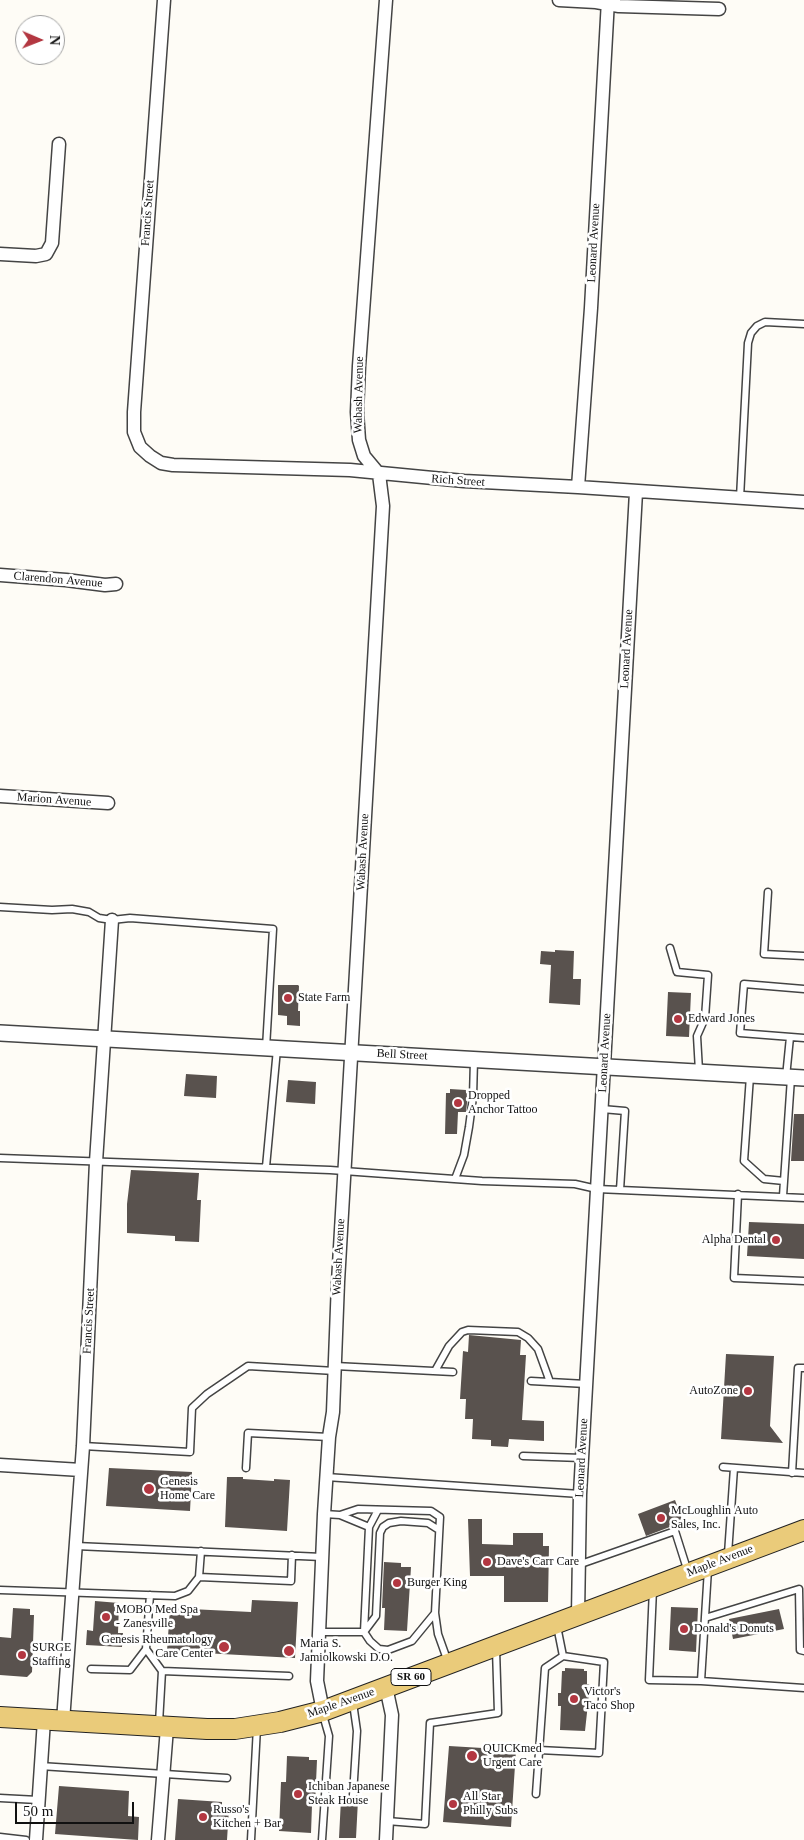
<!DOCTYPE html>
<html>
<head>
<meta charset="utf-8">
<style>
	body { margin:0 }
	#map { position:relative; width:804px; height:1840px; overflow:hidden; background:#fefcf6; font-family:Georgia,serif }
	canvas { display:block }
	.north { position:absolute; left:15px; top:15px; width:50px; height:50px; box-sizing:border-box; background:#fff; border:1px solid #a0a0a0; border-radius:50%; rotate:91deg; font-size:14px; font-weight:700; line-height:20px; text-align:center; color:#111 }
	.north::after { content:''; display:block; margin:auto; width:18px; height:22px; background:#b33741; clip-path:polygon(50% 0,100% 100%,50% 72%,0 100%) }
	.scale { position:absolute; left:15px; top:1802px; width:119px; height:22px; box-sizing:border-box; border:2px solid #111; border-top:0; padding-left:6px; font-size:15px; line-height:18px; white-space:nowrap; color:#111; -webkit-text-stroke:4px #fff; paint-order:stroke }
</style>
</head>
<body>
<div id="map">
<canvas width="804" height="1840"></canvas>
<div class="north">N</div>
<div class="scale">50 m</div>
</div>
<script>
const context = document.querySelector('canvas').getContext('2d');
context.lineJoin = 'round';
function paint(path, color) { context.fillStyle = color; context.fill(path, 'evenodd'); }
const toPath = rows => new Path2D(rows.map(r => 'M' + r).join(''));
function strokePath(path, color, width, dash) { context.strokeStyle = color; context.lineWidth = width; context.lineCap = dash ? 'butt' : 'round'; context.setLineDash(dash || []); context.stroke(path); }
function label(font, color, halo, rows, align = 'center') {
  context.font = font + ' Georgia,serif'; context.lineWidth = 5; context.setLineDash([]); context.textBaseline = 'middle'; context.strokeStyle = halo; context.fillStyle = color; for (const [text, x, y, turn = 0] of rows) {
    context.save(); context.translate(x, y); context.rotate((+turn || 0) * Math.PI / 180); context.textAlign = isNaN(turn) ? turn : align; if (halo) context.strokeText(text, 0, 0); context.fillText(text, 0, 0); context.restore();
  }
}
paint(toPath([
	[555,950,574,951,573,979,581,979,580,1005,549,1003,551,965,540,964,541,951,555,952],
	[278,985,298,985,299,986,298,1011,300,1011,300,1026,287,1025,287,1016,278,1015],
	[668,992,691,993,689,1037,666,1036],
	[186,1074,217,1076,216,1098,184,1096],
	[288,1080,316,1082,315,1104,286,1102],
	[450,1089,466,1090,466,1093,468,1094,466,1112,458,1112,457,1134,445,1134,446,1093,450,1093],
	[794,1114,804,1114,804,1161,791,1161],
	[131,1170,199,1173,197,1200,201,1200,199,1242,175,1241,175,1236,127,1233,127,1204],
	[749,1222,804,1224,804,1259,747,1256],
	[469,1335,521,1340,520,1355,526,1355,522,1420,544,1421,544,1441,509,1439,508,1447,491,1446,491,1440,472,1439,473,1419,465,1419,466,1399,460,1399,463,1351,468,1352],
	[726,1354,774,1356,770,1426,783,1443,721,1439],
	[109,1468,192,1472,190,1511,106,1506],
	[227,1477,243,1477,243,1479,274,1481,274,1479,290,1480,287,1531,225,1527],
	[675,1500,683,1522,646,1536,638,1514],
	[468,1519,482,1519,482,1544,513,1545,513,1533,543,1533,543,1546,549,1546,548,1602,504,1602,504,1576,470,1576],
	[384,1562,401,1563,401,1567,411,1567,407,1631,384,1630,385,1608,382,1608],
	[252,1600,298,1602,295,1658,167,1651,170,1608,251,1612],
	[95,1601,119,1603,118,1633,123,1633,122,1647,86,1645,87,1630,93,1631],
	[671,1607,698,1608,696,1652,669,1650],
	[13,1608,30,1609,30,1615,34,1615,32,1672,27,1677,0,1675,0,1637,11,1638],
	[779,1609,784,1629,733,1639,729,1619],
	[565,1668,584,1669,584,1671,587,1671,587,1684,590,1685,585,1731,560,1730,561,1706,558,1706,558,1693,561,1693,562,1671,565,1671],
	[449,1746,516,1750,511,1827,443,1822],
	[287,1756,309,1757,309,1760,317,1760,315,1805,312,1805,311,1833,279,1831,281,1782,286,1782],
	[59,1786,129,1791,128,1816,139,1817,138,1840,55,1834],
	[178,1799,222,1802,222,1807,229,1808,227,1840,175,1840],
	[341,1799,358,1800,356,1838,339,1838]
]), '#59524e');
const service = toPath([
	[740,498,748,343,751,333,757,326,765,322,804,324],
	[768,892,764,954,804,956],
	[0,907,52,910,72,909,89,912,99,918,112,920,130,918,273,929,266,1048],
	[670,948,677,972,708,975,705,1018,697,1036,699,1071],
	[804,989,744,984,740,1033,804,1038],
	[750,1076,744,1161,764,1179,784,1181],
	[786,1077,790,1037],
	[602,1109,625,1111,620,1190],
	[0,1158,330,1170,482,1181,575,1184,597,1189,804,1198],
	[266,1167,277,1049],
	[455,1179,464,1155,469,1127,473,1097,474,1060],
	[738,1194,734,1278,804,1281],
	[783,1196,791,1078],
	[335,1366,453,1372],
	[435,1371,449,1346,462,1332,468,1330,518,1332,528,1338,538,1349,550,1382],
	[531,1381,586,1384],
	[83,1446,190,1452,192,1408,207,1394,248,1366,335,1371],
	[523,1456,582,1458],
	[723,1467,804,1473],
	[246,1468,248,1433,329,1437],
	[792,1473,798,1368,804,1368],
	[326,1477,580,1494],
	[378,1510,369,1527,364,1632,370,1641,379,1649,388,1650,412,1641,435,1613],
	[324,1514,340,1515,358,1509,431,1511,440,1517,435,1613,438,1634,448,1662],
	[340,1515,369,1527],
	[76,1546,322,1557],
	[728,1554,734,1468],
	[578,1565,675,1531,688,1572],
	[199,1577,201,1551],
	[653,1589,649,1680,701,1681,804,1688],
	[0,1590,175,1596,188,1591,199,1577,291,1581,292,1555],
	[150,1595,146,1649,162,1671,289,1676],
	[705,1618,799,1589,800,1650,804,1651],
	[319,1632,364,1632,376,1616,380,1533,383,1527,389,1523,401,1521,428,1523,439,1530],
	[91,1669,130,1670,146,1649],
	[701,1681,708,1569],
	[353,1703,357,1731,353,1795],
	[159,1723,162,1671],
	[539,1750,599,1753,604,1662,563,1656],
	[40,1766,227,1778],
	[536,1794,545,1668,563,1656,557,1626],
	[0,1798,38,1800],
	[387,1821,425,1824,430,1723,498,1713,496,1649],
	[0,1837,26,1840],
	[251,1840,257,1727],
	[322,1840,329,1736,323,1715]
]);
const minor = toPath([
	[164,0,134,412,134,432,140,447,150,456,161,463,173,465,350,470,464,481,578,487,804,502],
	[559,0,596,2,619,6,719,9],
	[0,254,36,256,46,254,52,243,59,144],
	[578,487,591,308,608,0],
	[0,575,66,580,105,585,116,584],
	[0,796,108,803],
	[0,1465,81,1470],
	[578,1615,580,1494,636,492],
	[386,1687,392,1715,386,1840],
	[323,1711,317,1681,324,1514,329,1437,333,1412,338,1282,383,506,379,474,364,456,359,440,357,412,359,366,386,0],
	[63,1721,83,1446,96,1162,112,920],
	[36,1840,44,1720],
	[158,1840,167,1728]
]);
const tertiary = toPath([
	[0,1033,804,1078]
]);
const primary = toPath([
	[0,1717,207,1729,235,1729,280,1722,323,1711,804,1530]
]);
strokePath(service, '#444', 9);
strokePath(minor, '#444', 15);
strokePath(tertiary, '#444', 18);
strokePath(primary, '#222', 22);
strokePath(service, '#fff', 6);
strokePath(minor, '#fff', 12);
strokePath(tertiary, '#fff', 15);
strokePath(primary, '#eacb7a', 20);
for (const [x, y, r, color] of [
	[288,998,5,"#b33741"],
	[678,1019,5,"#b33741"],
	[458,1103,5,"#b33741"],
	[776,1240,5,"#b33741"],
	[748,1391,5,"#b33741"],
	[149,1489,6,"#b33741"],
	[661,1518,5,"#b33741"],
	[487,1562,5,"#b33741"],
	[397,1583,5,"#b33741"],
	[106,1617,5,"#b33741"],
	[684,1629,5,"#b33741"],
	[224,1647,6,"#b33741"],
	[289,1651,6,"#b33741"],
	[22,1655,5,"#b33741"],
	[574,1699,5,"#b33741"],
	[472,1756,6,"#b33741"],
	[298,1794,5,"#b33741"],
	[453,1804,5,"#b33741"],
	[203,1817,5,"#b33741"]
]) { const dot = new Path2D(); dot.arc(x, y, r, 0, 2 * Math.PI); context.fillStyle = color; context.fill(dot); strokePath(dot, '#fff', 2); }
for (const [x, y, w] of [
	[411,1677,40]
]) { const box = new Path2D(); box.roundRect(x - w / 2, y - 8.5, w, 17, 4); context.fillStyle = '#fff'; context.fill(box); strokePath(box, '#111', 1); }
label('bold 11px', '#111', null, [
	["SR 60",411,1677]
]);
label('12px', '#111', '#fff', [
	["Francis Street",148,213,-86],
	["Leonard Avenue",594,243,-87],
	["Wabash Avenue",359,395,-89],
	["Rich Street",458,481,4],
	["Clarendon Avenue",58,580,5],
	["Leonard Avenue",627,649,-87],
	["Marion Avenue",54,800,4],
	["Wabash Avenue",363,852,-87],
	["Leonard Avenue",605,1053,-87],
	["Bell Street",402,1055,3],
	["Wabash Avenue",339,1257,-87],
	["Francis Street",89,1321,-87],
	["Leonard Avenue",582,1458,-87],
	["Maple Avenue",720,1561,-21],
	["Maple Avenue",341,1703,-19]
]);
label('12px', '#111', '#fff', [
	["State Farm",298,998],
	["Edward Jones",688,1019],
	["Dropped",468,1096],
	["Anchor Tattoo",468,1110],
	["Alpha Dental",766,1240,"right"],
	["AutoZone",738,1391,"right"],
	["Genesis",160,1482],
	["Home Care",160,1496],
	["McLoughlin Auto",671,1511],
	["Sales, Inc.",671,1525],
	["Dave's Carr Care",497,1562],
	["Burger King",407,1583],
	["MOBO Med Spa",116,1610],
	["- Zanesville",116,1624],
	["Donald's Donuts",694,1629],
	["Genesis Rheumatology",213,1640,"right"],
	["Care Center",213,1654,"right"],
	["Maria S.",300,1644],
	["Jamiolkowski D.O.",300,1658],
	["SURGE",32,1648],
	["Staffing",32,1662],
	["Victor's",584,1692],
	["Taco Shop",584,1706],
	["QUICKmed",483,1749],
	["Urgent Care",483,1763],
	["Ichiban Japanese",308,1787],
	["Steak House",308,1801],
	["All Star",463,1797],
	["Philly Subs",463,1811],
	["Russo's",213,1810],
	["Kitchen + Bar",213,1824]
], 'left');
</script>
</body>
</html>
